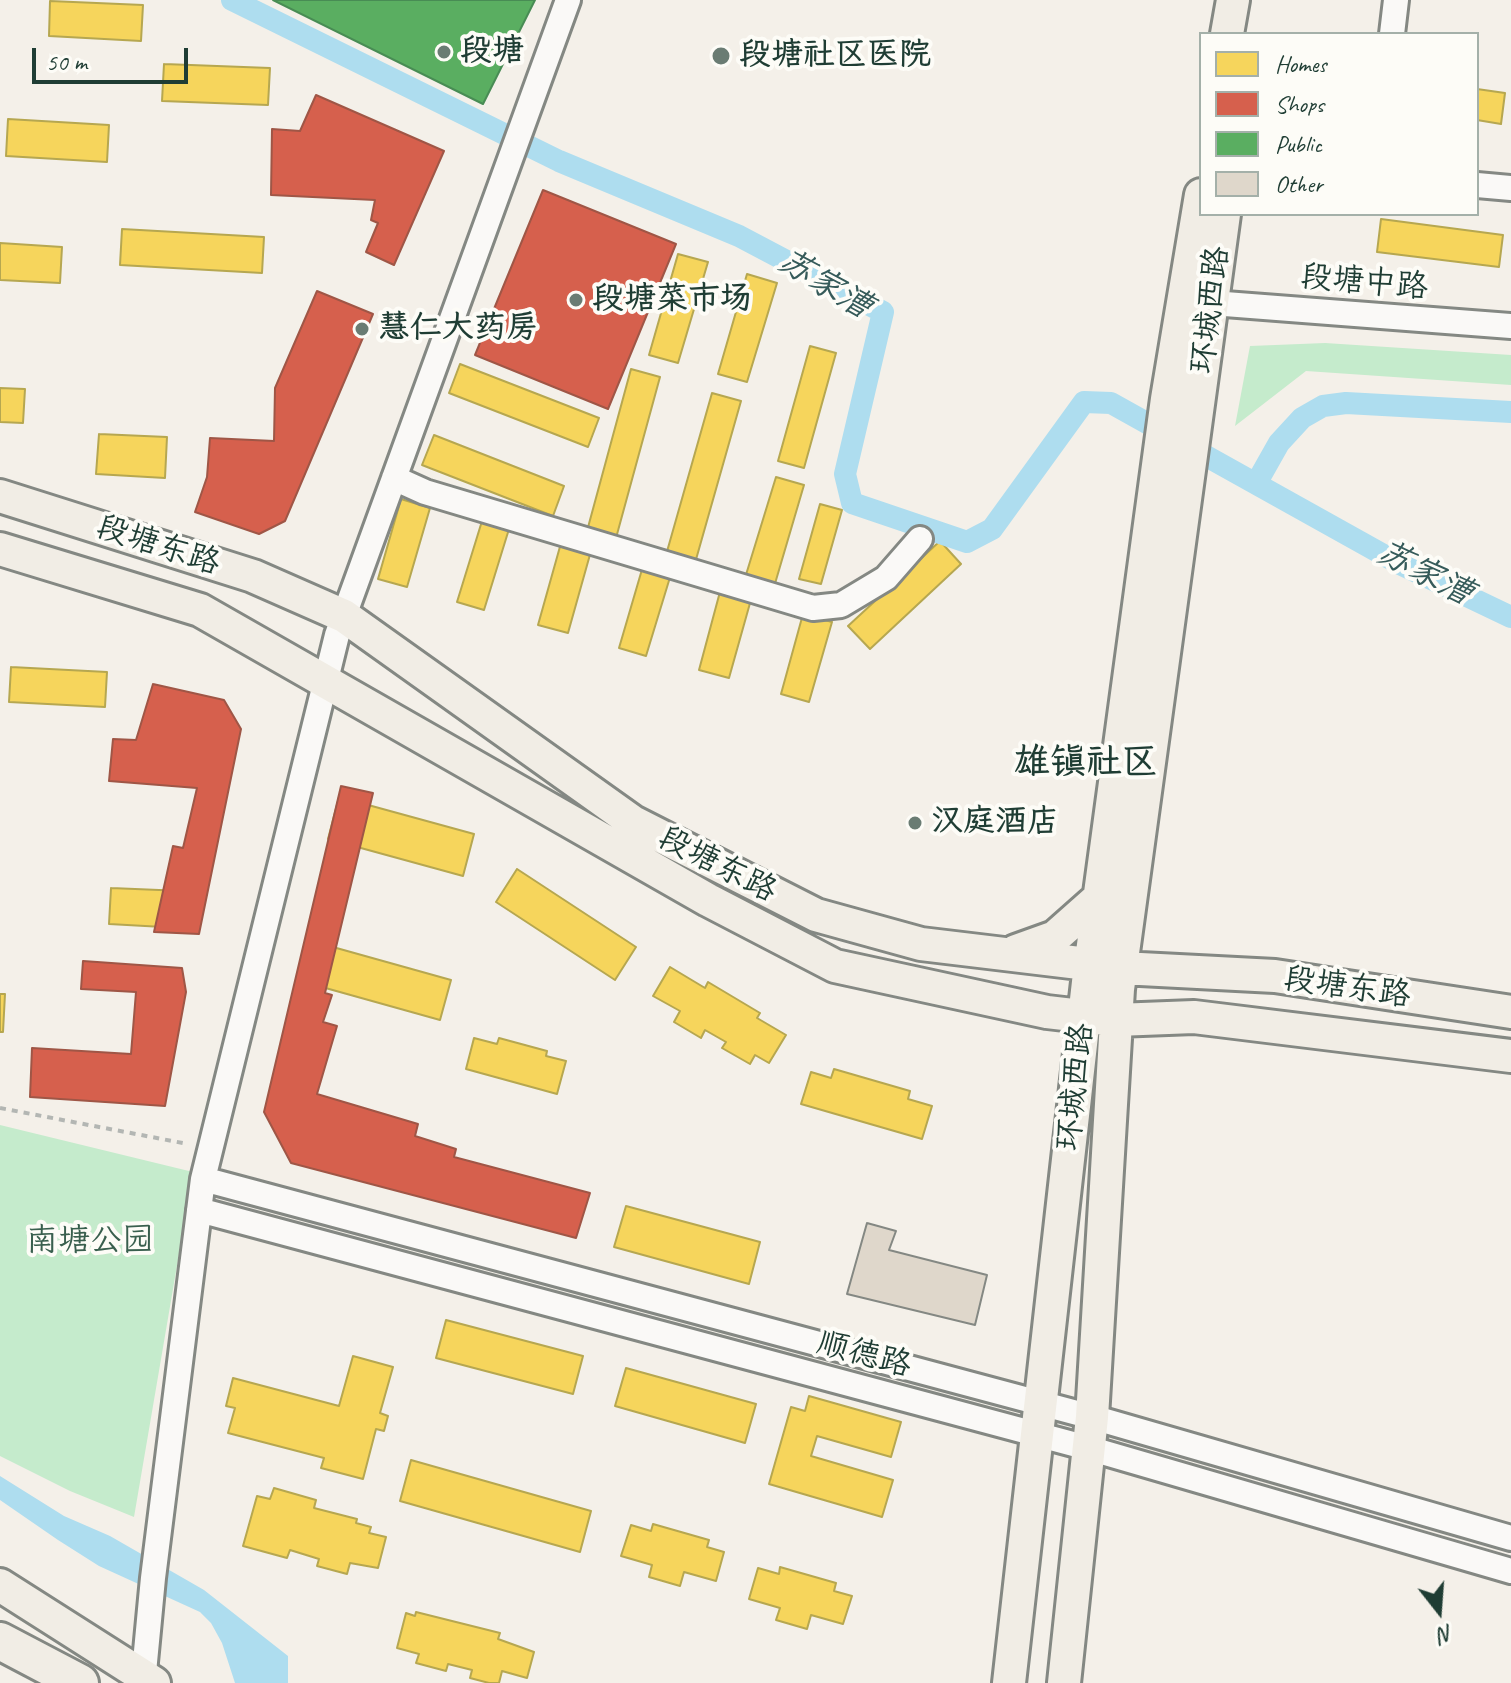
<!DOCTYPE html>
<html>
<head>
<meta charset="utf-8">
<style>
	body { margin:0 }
	#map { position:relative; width:1511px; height:1683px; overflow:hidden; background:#f4f0e9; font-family:Caveat,sans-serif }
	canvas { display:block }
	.legend { position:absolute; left:1199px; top:32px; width:280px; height:184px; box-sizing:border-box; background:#fdfcf7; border:2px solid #a4b0a9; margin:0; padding:10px 14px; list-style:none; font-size:24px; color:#1f3d34 }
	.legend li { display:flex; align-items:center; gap:16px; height:40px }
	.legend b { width:40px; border:2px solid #a4b0a9 }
	.north { position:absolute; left:1399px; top:1571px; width:80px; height:80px; -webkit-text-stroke:6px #fdfcf7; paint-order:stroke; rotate:163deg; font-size:22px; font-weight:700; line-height:32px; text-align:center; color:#1f3d34 }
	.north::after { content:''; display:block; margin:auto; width:28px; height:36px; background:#1f3d34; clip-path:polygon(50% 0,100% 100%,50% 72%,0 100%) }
	.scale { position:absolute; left:32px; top:48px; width:156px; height:36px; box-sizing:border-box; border:4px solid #1f3d34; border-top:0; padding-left:10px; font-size:24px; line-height:28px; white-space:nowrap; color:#1f3d34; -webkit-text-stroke:6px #fdfcf7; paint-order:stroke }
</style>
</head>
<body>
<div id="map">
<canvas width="1511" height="1683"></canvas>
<ul class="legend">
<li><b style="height:22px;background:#f6d55c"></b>Homes</li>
<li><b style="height:22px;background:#d6604d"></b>Shops</li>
<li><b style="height:22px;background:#5aae61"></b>Public</li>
<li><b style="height:22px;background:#dfd7cb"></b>Other</li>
</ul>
<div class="north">N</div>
<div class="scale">50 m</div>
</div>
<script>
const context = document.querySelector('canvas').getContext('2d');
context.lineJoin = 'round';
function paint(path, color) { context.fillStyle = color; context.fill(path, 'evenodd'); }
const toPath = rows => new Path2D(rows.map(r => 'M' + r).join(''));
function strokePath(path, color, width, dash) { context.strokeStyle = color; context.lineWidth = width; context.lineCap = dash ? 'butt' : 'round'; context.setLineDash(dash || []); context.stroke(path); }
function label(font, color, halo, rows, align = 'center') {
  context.font = font + ' Caveat,"LXGW WenKai TC",sans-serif'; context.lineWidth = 8; context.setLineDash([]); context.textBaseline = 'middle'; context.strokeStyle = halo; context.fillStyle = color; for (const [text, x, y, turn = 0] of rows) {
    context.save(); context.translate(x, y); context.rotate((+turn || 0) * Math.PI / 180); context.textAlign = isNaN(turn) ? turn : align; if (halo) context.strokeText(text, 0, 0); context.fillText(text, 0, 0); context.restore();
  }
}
paint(toPath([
	[1325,343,1511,355,1511,385,1306,371,1235,426,1250,346],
	[0,1125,193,1172,134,1517,70,1491,0,1456]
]), '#c5ebcc');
paint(toPath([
	[0,1476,64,1516,110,1536,204,1590,288,1656,288,1683,235,1683,222,1643,211,1623,200,1612,99,1566,58,1540,0,1500]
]), '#aeddef');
const homes = toPath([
	[50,1,143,5,141,41,49,36,50,1],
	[164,64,270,68,268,105,162,101,164,64],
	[1477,89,1505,93,1501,124,1477,120,1477,89],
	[8,119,109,125,107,162,6,156,8,119],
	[277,159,402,163,401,197,275,193,277,159],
	[1381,219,1503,235,1499,267,1377,252,1381,219],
	[122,229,264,237,262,273,120,265,122,229],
	[0,243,62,247,60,283,0,280,0,243],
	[678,254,708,262,678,363,649,355,678,254],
	[747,274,777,283,747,382,718,374,747,274],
	[810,346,836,353,804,468,778,461,810,346],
	[460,364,599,418,588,447,449,393,460,364],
	[631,369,660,377,616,538,587,531,631,369],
	[0,388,25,389,23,423,0,422,0,388],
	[712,393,741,401,695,563,666,555,712,393],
	[99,434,167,437,165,478,96,474,99,434],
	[434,435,564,486,553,516,422,465,434,435],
	[213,442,280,445,278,482,211,479,213,442],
	[776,477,804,485,774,587,745,578,776,477],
	[401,499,430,508,407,587,378,579,401,499],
	[820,504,842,510,821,584,799,579,820,504],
	[482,521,509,529,484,610,457,602,482,521],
	[940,541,961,564,870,649,848,626,940,541],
	[561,543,591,551,568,633,538,625,561,543],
	[643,566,671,574,646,656,619,648,643,566],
	[721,588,752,596,729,678,699,670,721,588],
	[803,614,832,622,809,702,781,694,803,614],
	[11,667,107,672,105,707,9,702,11,667],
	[115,742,214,748,212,785,112,779,115,742],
	[339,797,474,834,463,876,328,839,339,797],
	[517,869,636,947,615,980,496,902,517,869],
	[111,888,183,891,181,928,109,924,111,888],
	[315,942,451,980,440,1020,304,982,315,942],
	[670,967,705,988,708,982,760,1013,757,1018,786,1035,769,1063,755,1055,750,1064,722,1048,726,1042,705,1030,701,1038,674,1022,680,1011,653,996,670,967],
	[0,994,5,994,3,1032,0,1032,0,994],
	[474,1038,497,1044,499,1038,547,1051,546,1056,566,1061,557,1094,466,1069,474,1038],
	[35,1052,164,1059,161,1102,32,1094,35,1052],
	[834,1069,910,1091,908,1099,932,1106,922,1139,801,1104,811,1072,831,1078,834,1069],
	[286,1091,414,1125,403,1163,276,1129,286,1091],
	[452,1160,585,1195,575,1233,442,1198,452,1160],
	[626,1206,760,1242,749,1284,614,1247,626,1206],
	[446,1320,583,1356,573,1394,436,1358,446,1320],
	[353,1356,393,1367,380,1413,388,1416,384,1431,376,1429,363,1479,321,1468,324,1458,228,1433,235,1408,226,1406,233,1378,339,1406,353,1356],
	[626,1368,756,1404,745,1443,615,1406,626,1368],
	[809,1396,901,1422,891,1457,817,1436,811,1456,893,1480,882,1517,769,1484,791,1407,805,1411,809,1396],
	[411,1460,591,1511,580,1552,400,1501,411,1460],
	[274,1488,316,1500,314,1508,357,1519,356,1523,371,1527,369,1533,386,1537,378,1568,350,1563,347,1574,317,1566,319,1559,290,1550,287,1558,243,1546,257,1496,270,1499,274,1488],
	[653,1524,709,1540,707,1547,724,1552,716,1581,684,1572,680,1586,649,1577,652,1565,621,1556,631,1525,651,1531,653,1524],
	[780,1567,836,1583,834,1591,852,1596,843,1624,811,1615,807,1629,776,1620,780,1608,749,1599,758,1568,779,1574,780,1567],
	[416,1612,500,1633,498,1639,534,1652,527,1678,502,1671,499,1683,489,1683,470,1678,472,1670,448,1664,446,1671,416,1663,419,1654,397,1648,406,1613,415,1616,416,1612]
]);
paint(homes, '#f6d55c');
strokePath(homes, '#b6a750', 2);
const shops = toPath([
	[316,95,444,151,394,265,366,252,378,223,371,220,375,200,271,195,272,129,300,131,316,95],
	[543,190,676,244,608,409,475,355,543,190],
	[317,291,373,314,285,521,259,534,195,512,207,477,210,438,274,441,275,388,317,291],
	[153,684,224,700,241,729,199,934,154,932,173,846,183,848,197,788,109,781,113,739,136,740,153,684],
	[341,786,373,793,325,993,332,995,323,1022,337,1026,317,1094,418,1124,415,1136,456,1149,454,1157,590,1193,576,1238,291,1163,264,1112,341,786],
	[83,961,182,968,186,992,165,1106,30,1097,32,1048,131,1054,136,992,81,989,83,961]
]);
paint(shops, '#d6604d');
strokePath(shops, '#9f5646', 2);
const public = toPath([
	[273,0,535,0,483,104,273,0]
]);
paint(public, '#5aae61');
strokePath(public, '#488c54', 2);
strokePath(toPath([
	[232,0,559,161,739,236,883,312,845,474,852,503,967,542,992,529,1084,402,1111,403,1398,563,1511,617],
	[1257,482,1279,443,1302,418,1323,406,1346,403,1511,412]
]), '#aeddef', 22);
const building = toPath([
	[867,1223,896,1231,889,1250,987,1275,975,1325,847,1294,867,1223]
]);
paint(building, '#dfd7cb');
strokePath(building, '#848883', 2);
const minor = toPath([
	[1392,34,1396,0],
	[1477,185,1511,188],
	[1212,303,1511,326],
	[394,478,425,492,813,608,841,605,886,578,920,539],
	[203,1179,1092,1417,1511,1538],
	[199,1210,1088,1448,1511,1571],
	[143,1683,153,1578,203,1179,337,635,568,0]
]);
const major = toPath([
	[1227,34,1233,0],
	[0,496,253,576,344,616,633,822,816,915,921,944,1121,968,1275,976,1511,1012],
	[0,549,200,610,708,900,835,966,1047,1012,1116,1020,1194,1017,1511,1056],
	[1016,951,1055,937,1099,898],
	[0,1585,154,1683],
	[1009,1683,1088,982,1167,399,1201,195],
	[1064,1683,1092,1417,1118,989,1224,214]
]);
const highway = toPath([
	[0,1641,80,1683]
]);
strokePath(minor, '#848883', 30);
strokePath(major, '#848883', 38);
strokePath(highway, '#848883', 42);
strokePath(toPath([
	[0,1108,188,1144]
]), '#b3b6b3', 4, [6, 6]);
strokePath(minor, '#faf9f7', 24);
strokePath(major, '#f1ede5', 32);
strokePath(highway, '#f1ede5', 36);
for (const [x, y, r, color] of [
	[444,52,8,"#6a7c73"],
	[721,56,10,"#6a7c73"],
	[576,300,8,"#6a7c73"],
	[362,329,8,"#6a7c73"],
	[915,823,8,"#6a7c73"]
]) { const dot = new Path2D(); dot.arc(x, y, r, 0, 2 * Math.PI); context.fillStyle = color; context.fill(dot); strokePath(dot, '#fdfcf7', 3); }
label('bold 32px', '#1f3d34', '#fdfcf7', [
	["段塘",460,52],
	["段塘社区医院",739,56],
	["段塘菜市场",592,300],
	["慧仁大药房",378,329],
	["汉庭酒店",931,823]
], 'left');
label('32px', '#1f3d34', '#fdfcf7', [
	["段塘中路",1364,283,5],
	["环城西路",1211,310,-83],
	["段塘东路",158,546,18],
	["段塘东路",717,865,27],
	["段塘东路",1347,988,8],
	["环城西路",1076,1087,-84],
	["顺德路",864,1355,15]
]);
label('32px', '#395f4e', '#fdfcf7', [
	["南塘公园",90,1242]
]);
label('italic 34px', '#365b5a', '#fdfcf7', [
	["苏家漕",825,285,31],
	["苏家漕",1425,574,27]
]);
label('bold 36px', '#1f3d34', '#fdfcf7', [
	["雄镇社区",1086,764]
]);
</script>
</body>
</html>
